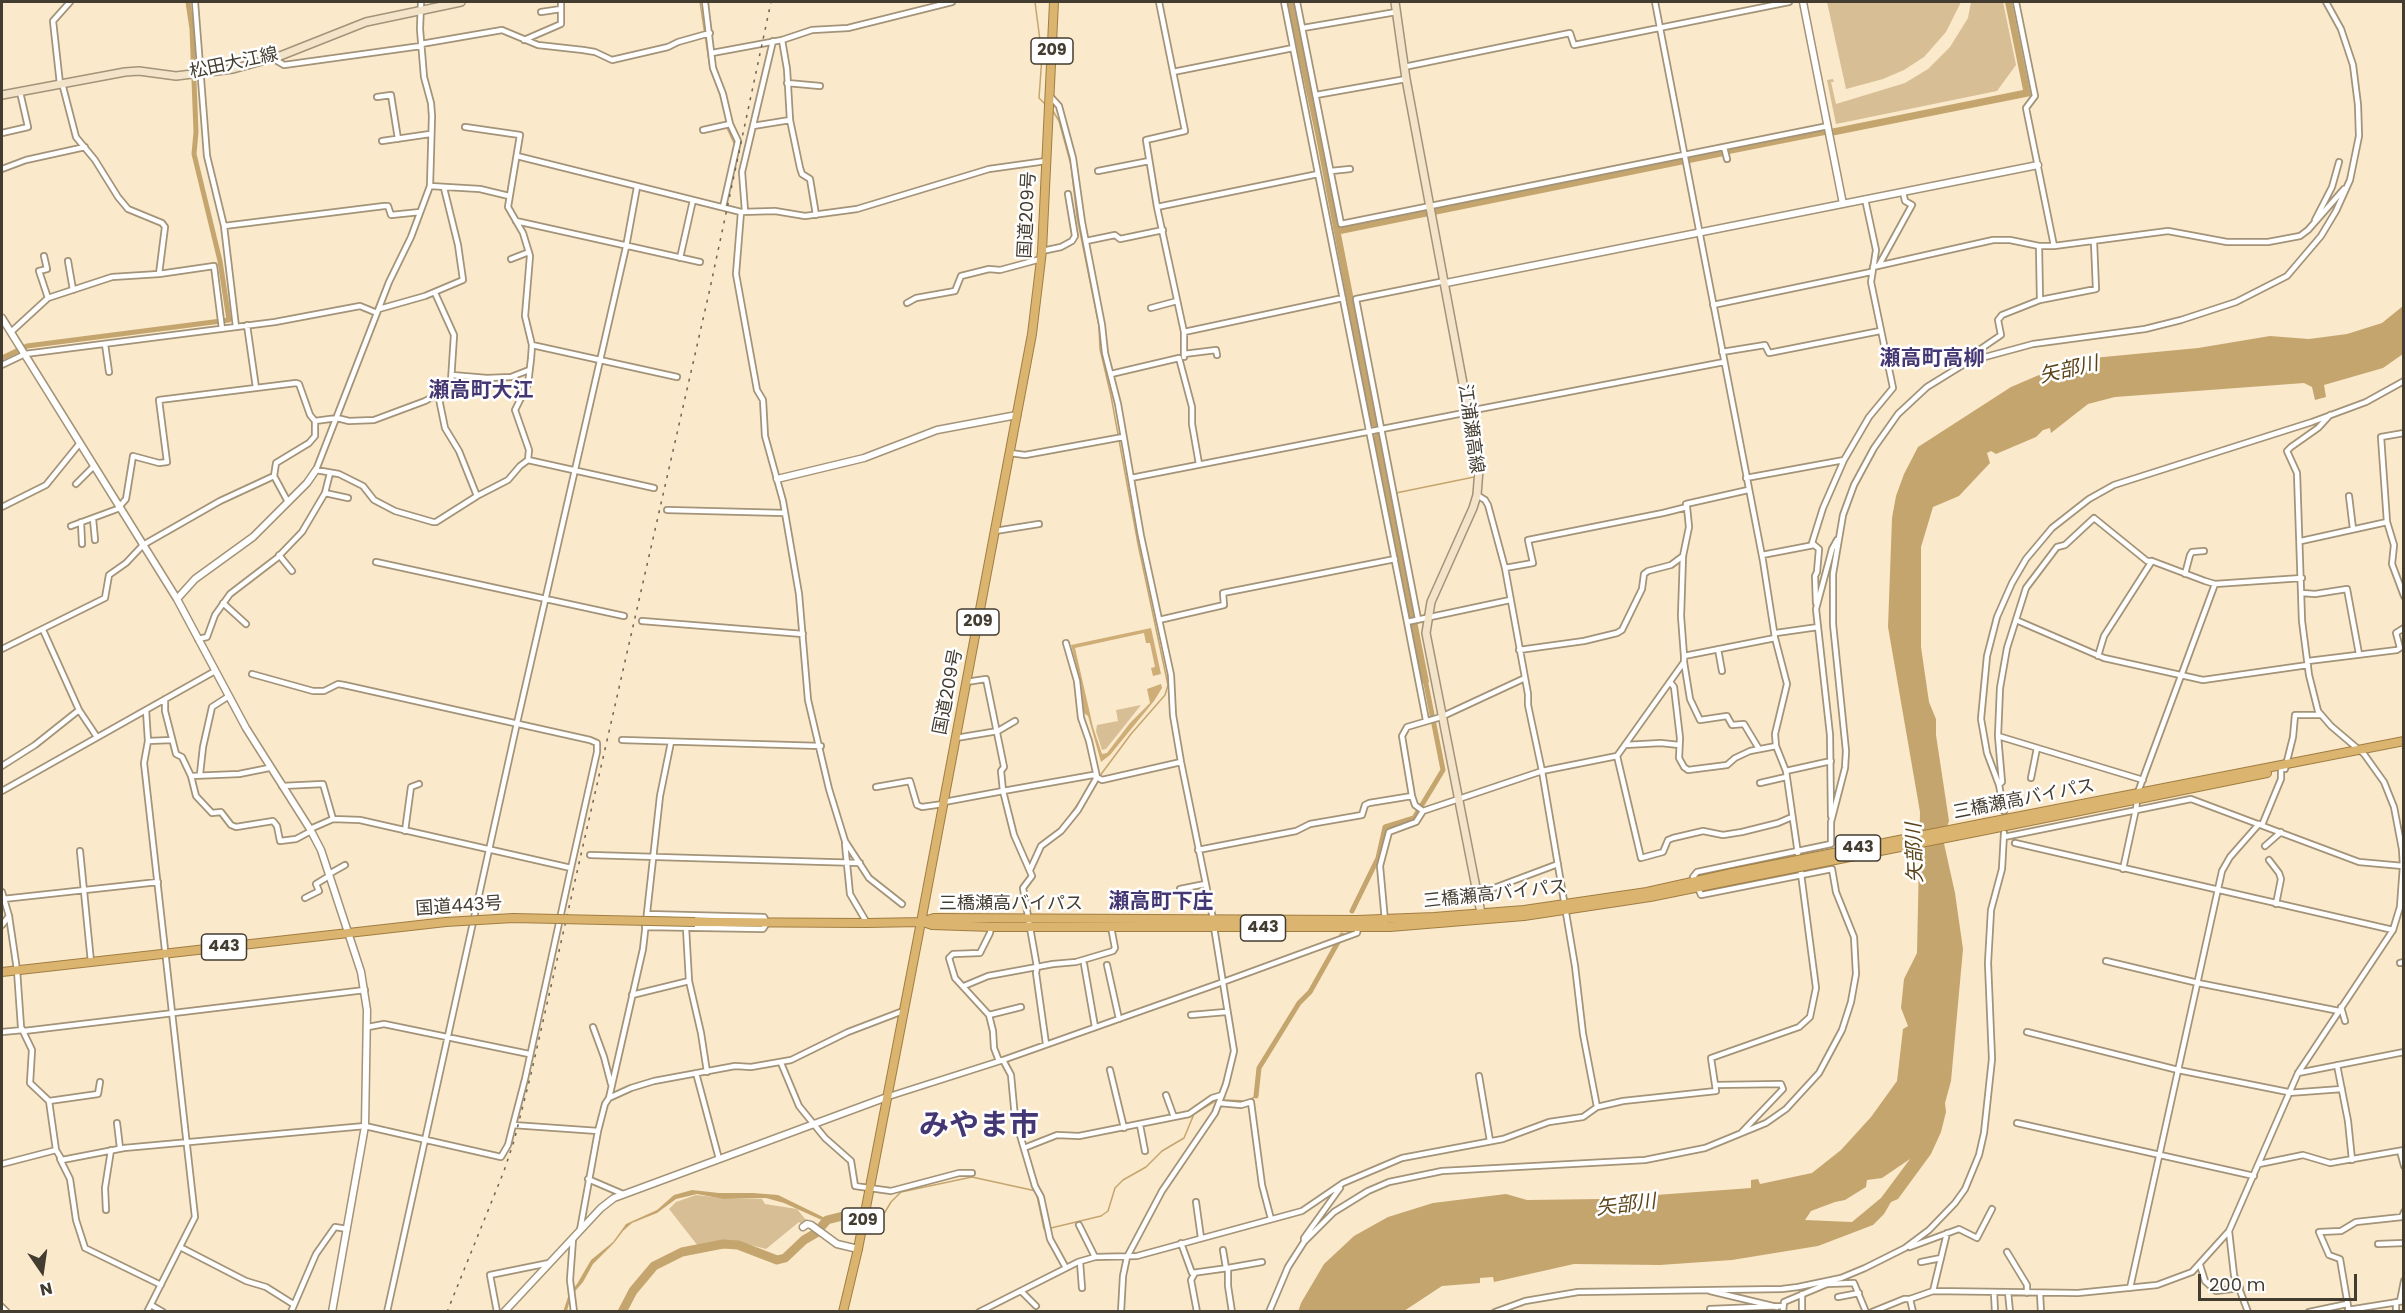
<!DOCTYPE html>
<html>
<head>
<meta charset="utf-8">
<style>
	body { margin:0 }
	#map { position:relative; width:2405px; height:1313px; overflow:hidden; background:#fbe9cc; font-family:Poppins,sans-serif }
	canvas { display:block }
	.frame { position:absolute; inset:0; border:3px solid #433c30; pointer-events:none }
	.north { position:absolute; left:12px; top:1241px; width:60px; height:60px; -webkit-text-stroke:4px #fff; paint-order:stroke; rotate:167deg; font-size:16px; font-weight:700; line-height:24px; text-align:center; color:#433c30 }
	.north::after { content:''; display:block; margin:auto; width:21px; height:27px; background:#433c30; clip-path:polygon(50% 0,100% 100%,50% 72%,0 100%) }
	.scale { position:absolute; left:2198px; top:1274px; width:159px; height:27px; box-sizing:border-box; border:3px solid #433c30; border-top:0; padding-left:8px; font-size:18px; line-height:21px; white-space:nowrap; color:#433c30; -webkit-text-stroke:4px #fff; paint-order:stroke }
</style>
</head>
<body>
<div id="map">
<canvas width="2405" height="1313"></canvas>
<div class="frame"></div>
<div class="north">N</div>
<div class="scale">200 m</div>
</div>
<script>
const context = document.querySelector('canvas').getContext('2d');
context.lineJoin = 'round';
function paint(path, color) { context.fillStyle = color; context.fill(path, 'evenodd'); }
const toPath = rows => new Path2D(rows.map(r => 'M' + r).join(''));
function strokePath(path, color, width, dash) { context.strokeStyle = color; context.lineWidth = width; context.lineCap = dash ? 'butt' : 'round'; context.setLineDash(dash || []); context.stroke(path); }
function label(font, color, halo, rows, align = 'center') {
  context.font = font + ' Poppins,"Noto Sans JP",sans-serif'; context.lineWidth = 5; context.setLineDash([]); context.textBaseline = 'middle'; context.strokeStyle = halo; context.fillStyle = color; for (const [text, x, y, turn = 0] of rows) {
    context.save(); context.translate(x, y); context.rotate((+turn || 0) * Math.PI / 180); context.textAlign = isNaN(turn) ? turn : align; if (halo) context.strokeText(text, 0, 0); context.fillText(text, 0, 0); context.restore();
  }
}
paint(toPath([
	[1827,2,1961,2,1946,32,1924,57,1904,70,1883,79,1846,89],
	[1971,2,2003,2,2016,65,1997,91,1836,124,1827,80,1833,79,1834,82,1831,82,1836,104,1905,83,1928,69,1950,47,1968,18],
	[1141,705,1106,749,1102,750,1096,731,1097,725,1118,721,1116,710],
	[696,1195,730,1199,762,1199,765,1204,797,1209,806,1220,802,1225,799,1222,766,1249,743,1243,721,1241,698,1246,669,1209,676,1202]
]), '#d7be95');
paint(toPath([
	[1151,628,1161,674,1153,676,1151,668,1155,667,1150,643,1146,643,1144,633,1075,648,1093,727,1102,754,1107,753,1130,723,1150,703,1147,689,1161,684,1162,688,1154,701,1110,755,1101,762,1088,716,1084,713,1081,683,1071,645]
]), '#cead76');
paint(toPath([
	[1287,2,1294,2,1340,227,1718,151,1728,150,1729,155,1341,234,1429,682,1422,684,1372,436,1375,435,1373,426,1371,427,1316,138],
	[2005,2,2012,2,2031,96,1826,137,1825,130,2023,90],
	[2403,306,2403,354,2383,368,2324,385,2326,397,2315,400,2312,387,2304,383,2115,397,2088,404,2051,433,2050,428,2043,430,2036,437,1996,454,1991,451,1987,453,1990,463,1959,496,1933,507,1921,547,1921,647,1929,702,1936,719,1936,735,1949,821,1943,839,1955,893,1963,949,1951,1081,1945,1103,1946,1112,1941,1132,1931,1154,1898,1199,1891,1202,1884,1214,1873,1225,1818,1246,1732,1260,1660,1265,1574,1264,1494,1282,1493,1277,1480,1278,1480,1283,1442,1286,1404,1311,1298,1312,1301,1303,1324,1264,1354,1236,1388,1217,1433,1203,1506,1194,1527,1200,1601,1199,1751,1188,1751,1180,1758,1179,1760,1184,1812,1173,1841,1150,1871,1117,1897,1081,1903,1029,1908,1026,1901,1008,1904,979,1917,953,1920,812,1888,627,1892,518,1896,496,1904,474,1918,447,2011,387,2067,363,2093,358,2198,348,2270,336,2309,339,2347,334,2382,323],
	[1910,1159,1881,1198,1852,1222,1805,1220,1811,1211,1835,1202,1845,1200,1866,1187,1867,1180,1882,1178],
	[692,1190,719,1193,753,1193,778,1195,825,1218,824,1221,784,1203,766,1198,724,1199,697,1194,676,1199,657,1213,632,1223,623,1231,614,1243,593,1264,583,1282,571,1296,567,1311,563,1312,569,1294,577,1284,591,1260,613,1242,626,1224,657,1210,674,1195]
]), '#c5a56e');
strokePath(toPath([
	[700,2,710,68,721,97,727,123],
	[1035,2,1042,56,1039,98,1047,106],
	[1051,108,1059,121,1071,165,1077,217,1099,326,1100,349,1111,396,1138,544,1168,685,1165,695,1131,734,1099,777],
	[727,128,735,145],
	[1396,493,1474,477],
	[1059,830,1083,797],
	[1222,1100,1248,1101,1256,1096],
	[873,1218,885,1212,891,1202,901,1192,972,1177,1036,1191,1044,1229,1046,1229],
	[1051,1228,1101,1216,1108,1211,1115,1188,1123,1180,1146,1167,1162,1151,1184,1138,1194,1114,1217,1100]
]), '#c5a56e', 1.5);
strokePath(toPath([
	[1721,153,1832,131],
	[2,358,27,346,229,320,220,261,194,154,196,132,192,29,188,2],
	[1352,911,1378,858,1385,827,1414,818,1443,770,1425,679],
	[1256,1096,1259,1068,1299,1003,1310,992,1342,935]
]), '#c5a56e', 5);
strokePath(toPath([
	[622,1312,633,1291,654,1266,682,1252,723,1244,738,1245,777,1260,785,1258,804,1240,816,1233,827,1220,847,1215,857,1216]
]), '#c5a56e', 9);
const minor = toPath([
	[195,2,207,156,224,226,236,327],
	[421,2,420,29,424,77,431,103,432,116,430,186,411,237,389,282,316,470,339,474,363,486,374,500,395,511,433,522,436,522,477,496,508,480,520,466,528,460,654,488],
	[705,2,713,68,723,94,730,124,738,141,723,207],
	[1159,2,1185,131,1146,140,1157,207,1184,332,1343,298],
	[1284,2,1407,622],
	[1297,2,1341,224,1828,126],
	[1655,2,1763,561,1775,638,1787,684,1775,734,1776,746,1786,771,1798,854],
	[2016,2,2035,96,2026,108,2054,246],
	[541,12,561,9],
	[1303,28,1396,12],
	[524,40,561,24,561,2],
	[421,44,502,30,538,45,583,50,595,52,612,60,668,47,678,42,710,33],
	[712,53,782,40,812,30,848,28,952,2],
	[272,58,284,65,421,46],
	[1404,67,1570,33,1574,45,1789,2],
	[1173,72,1293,48],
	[62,83,76,137,95,160,118,197,128,209,162,223,165,227,159,274],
	[787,83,820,86],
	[60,84,53,21,70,2],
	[1049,95,1059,106,1073,158,1082,222,1102,325,1105,353,1118,404,1141,536,1171,675,1173,715,1181,762,1213,919],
	[1316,95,1406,79],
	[377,97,391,95,398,139],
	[790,120,800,168,802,174,810,179,816,215],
	[753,126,790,120,787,69,782,40],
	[465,127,520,135,508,207,523,233,530,256,525,316,532,345,531,359,528,384,515,410,529,450,528,460],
	[703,130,730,124],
	[2,133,28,127,20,92],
	[382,141,430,134],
	[1724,147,1727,159],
	[517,156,741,212,775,211,805,216,857,209,989,169,1046,161],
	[2,169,26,160,85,147],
	[1098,171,1149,161],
	[1331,171,1350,169],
	[430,186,480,189,509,196],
	[1157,207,1318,174],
	[745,211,742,172,773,41],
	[741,212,736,274,757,390,763,400,765,436,783,501,799,594,808,700,829,789,845,841,869,878,902,904],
	[2315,220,2332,187,2339,162],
	[516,221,700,262],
	[224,226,384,206,388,206,391,215,420,212],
	[1086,241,1115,235,1120,239,1163,230],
	[1042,251,1061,247,1072,241,1075,236,1068,194],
	[44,256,47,269,39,271,48,298],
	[680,258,693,200],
	[511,259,529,252],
	[68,261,73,290],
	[1879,265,1912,205,1905,201,1903,192],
	[1873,267,1993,240,2010,240,2039,246,2054,246,2168,231,2227,242,2268,242,2300,236,2308,230,2344,189],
	[2040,300,2096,289,2094,242],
	[907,303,916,298,955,291,961,276,989,269,1000,270,1041,259],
	[1713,305,1871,272],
	[1151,308,1177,301],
	[379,309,425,296,463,280,458,245,444,188],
	[247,325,256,388],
	[11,332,48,298,112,277,159,274,214,266,222,329],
	[1184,332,1184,357],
	[105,344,109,372],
	[532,345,677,377],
	[1722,352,1765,345,1769,353,1880,331],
	[1184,354,1216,350,1217,355],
	[2,365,25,354,275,322,360,306,377,313],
	[1961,366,1963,361,2001,335,1998,320,2002,315,2040,300,2039,246],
	[1111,374,1179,358,1192,407,1192,424,1199,464],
	[452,375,487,378,511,377,529,370],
	[438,394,445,428,459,451,477,496],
	[1469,411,1724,362],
	[315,421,337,418,349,421,374,420,425,401,438,394,451,381,454,335,435,293],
	[2404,433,2381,437,2387,522,2394,545,2392,564,2404,596],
	[1010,453,1025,455,1123,437],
	[1131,478,1469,412],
	[1746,478,1844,460,1869,417,1893,388,1871,282,1876,250,1865,199],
	[76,484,94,466],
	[325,493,348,498],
	[1477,495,1485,500,1488,505,1505,568,1528,694,1528,705,1542,771,1575,966,1583,1034,1597,1107],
	[2349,496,2353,529],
	[2,507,46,485,80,443],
	[119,507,126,499,133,456,159,463,167,462,159,400,296,383,299,384,310,415,315,421,315,436,309,443,276,463,274,476],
	[667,510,785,513],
	[93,519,95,540],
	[81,522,82,544],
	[71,526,120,508],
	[995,531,1039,524],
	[2301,541,2387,522],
	[279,555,292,571],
	[1762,555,1814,545],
	[376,562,624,616],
	[1505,568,1533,563,1528,540,1663,513,1687,507,1686,504,1748,490],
	[2185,574,2190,555,2192,552,2204,551],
	[2302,593,2315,594,2347,589,2359,654],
	[223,603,246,624],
	[1816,603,1815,576,1817,572,1819,549,1812,543,1823,508,1844,460],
	[1418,619,1356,299,1445,281],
	[1159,620,1224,605,1223,593,1395,559],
	[2016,620,2104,658,2203,680,2308,665],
	[642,621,803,634],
	[43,630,79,710,97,737],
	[1776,633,1818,627],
	[198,639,207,637,215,615,230,594,277,558,302,532,325,493,330,473],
	[2,649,105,598,109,575,126,563,143,545,220,501,274,476,288,502],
	[1718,649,1722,671],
	[1519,650,1584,641,1617,633,1622,630,1642,589,1644,574,1648,571,1671,565,1683,556],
	[1684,656,1681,616,1683,556,1689,527,1687,507],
	[2098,656,2104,636,2152,561],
	[2308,661,2397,650,2400,648,2396,633,2404,628],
	[1684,662,1690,699,1700,720,1727,716,1732,725,1744,724,1759,749],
	[252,674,313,691,324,691,338,684,344,685,590,740,597,743,597,752,571,868,360,820,333,819,323,784,282,786],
	[1670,682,1674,687,1680,738,1679,758,1684,767,1688,770,1727,765,1735,758,1750,751,1776,746],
	[165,699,165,711,176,754,182,757,191,776,196,796,212,813,221,812,231,825,236,827,273,821,277,826,280,841,296,839,311,831],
	[146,710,148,741,144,763,195,1217,147,1312],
	[1426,720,1407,622,1510,600],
	[1998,736,2000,688,2007,648,2026,588,2057,547,2065,545,2094,518,2147,561,2152,561,2205,581,2215,584,2302,578],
	[956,738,998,731,1015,721],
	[622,740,821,746],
	[148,741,172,740],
	[1625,745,1661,743,1679,745],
	[1617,756,1641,858,1663,852,1668,840,1673,838,1703,831,1723,835,1742,832,1778,823,1792,817],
	[2,766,35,745,79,710],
	[2285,769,2293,737,2295,715,2321,715],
	[1786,771,1831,761],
	[200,774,203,747,212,707,229,696],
	[191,776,239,774,269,768],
	[2031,778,2037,748],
	[1760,783,1786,777],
	[1999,785,1987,753,1981,719,1987,656,1997,617,2012,583,2026,559,2052,528,2089,499,2114,485,2312,422,2366,402,2404,381],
	[876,787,910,781,917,805,922,807,943,804],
	[2,791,215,671],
	[1412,796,1402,736,1407,727,1441,717,1525,678],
	[944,802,1003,791,1001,771,1004,767,986,679,966,682],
	[2004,811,1999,785,2002,782,1998,736,2143,780],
	[1831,816,1830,735,1816,609,1832,549,1837,540],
	[2262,825,2281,779,2281,770],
	[310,829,333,819],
	[405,831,411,787,419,784],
	[2004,837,2191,799,2359,862,2403,866],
	[2015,843,2393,930],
	[845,844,850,894,867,923],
	[2265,846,2281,832],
	[1198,850,1296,831,1310,824,1362,815,1365,805,1369,803,1412,796,1415,805,1423,811,1542,771,1617,756,1684,662,1684,656,1775,638],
	[80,851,91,962],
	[590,855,860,863],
	[2269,860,2279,873,2281,879,2276,904],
	[2123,869,2136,809,2138,792,2215,584],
	[1030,870,1041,846,1061,831,1078,810,1097,777,1089,741,1081,718,1077,681,1066,643],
	[329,874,345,865],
	[1180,889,1205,884],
	[2,892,9,916,17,970,21,1027,32,1050,30,1083,49,1101,56,1150,62,1160,124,1148,365,1126,501,1157,508,1145,513,1125,598,1131],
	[1478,894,1558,864],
	[305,898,319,891,316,884,329,876],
	[3,899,158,882],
	[1385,921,1380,866,1389,832,1416,822,1423,811],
	[2,925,9,916],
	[645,927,763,929,767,923,764,917,647,914],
	[991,927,990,933,980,953,953,954,949,958,955,978,989,1015,993,1031,994,1048,999,1061],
	[686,928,689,981,701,1033,707,1072],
	[2106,961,2198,983,2339,1011],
	[2400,963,2404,962],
	[1084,964,1095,1027],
	[1107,965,1119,1019],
	[964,986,988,976,1053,964,1076,962,1113,951,1115,948,1111,927],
	[632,995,689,981],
	[2341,1007,2345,1021],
	[989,1015,1021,1007],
	[1191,1015,1226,1012],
	[368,1027,384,1024,529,1054],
	[593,1027,604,1057,611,1084],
	[24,1031,365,990],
	[2,1032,23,1030],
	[2027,1032,2178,1070,2288,1092],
	[1046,1044,1036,973,1037,967,1023,888,1032,876,1014,835,1003,791,1093,775,1102,780,1181,762],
	[1003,1060,1011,1075,1015,1118,1035,1186,1041,1197,1050,1239,1066,1268],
	[781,1063,799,1106,825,1138,851,1161,855,1186,891,1191,959,1173,972,1173],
	[2337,1065,2348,1121,2352,1160],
	[1110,1070,1124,1128],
	[696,1073,719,1159],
	[2298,1073,2404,1052],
	[1479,1076,1490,1141],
	[1716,1085,1781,1084,1783,1089,1742,1132],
	[2288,1093,2342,1089],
	[1166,1095,1174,1117],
	[887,1097,1003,1060,1223,982,1357,933,1358,928],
	[609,1098,631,1088,654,1081,735,1066,751,1067,791,1060,848,1032,903,1011],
	[49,1101,98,1094,100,1082],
	[1219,1103,1241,1105,1251,1102,1262,1185,1271,1219],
	[117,1123,120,1148],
	[2017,1123,2254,1176],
	[513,1125,525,1079,571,868],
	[1140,1125,1145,1151],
	[1024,1148,1057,1135,1079,1136,1189,1114,1212,1098,1222,1095],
	[2400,1151,2404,1166],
	[60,1159,70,1179,76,1220,85,1248,161,1285],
	[2,1164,56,1150],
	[2259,1164,2303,1155,2330,1163,2404,1150],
	[588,1179,623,1194],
	[1196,1202,1201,1238],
	[106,1210,105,1188,111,1150],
	[1079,1225,1095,1257],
	[580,1230,598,1131,605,1104,609,1098,643,949,660,796,671,742],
	[2229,1231,2234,1275,2248,1312],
	[573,1239,570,1280,574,1312],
	[1304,1242,1304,1238,1340,1188],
	[1181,1243,1192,1273,1228,1268,1228,1286,1232,1312],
	[2378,1244,2404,1243],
	[180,1247,246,1281,266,1287,293,1304],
	[1910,1247,1959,1229,1977,1238,1992,1209],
	[1223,1250,1226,1268],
	[2007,1252,2027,1285,2027,1293],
	[1080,1262,1082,1288],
	[1921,1262,1941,1258],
	[2200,1265,2205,1281,2216,1291,2240,1288],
	[1228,1268,1262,1262],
	[1195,1273,1191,1280,1197,1312],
	[1826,1281,1827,1284,1854,1283,1866,1312],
	[2130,1288,2222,871,2230,857,2259,824],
	[1021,1291,1036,1306],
	[1710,1291,1777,1307],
	[1933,1291,1947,1233],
	[1994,1292,1995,1312],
	[2008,1292,2010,1312],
	[2040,1293,2041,1312],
	[1838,1297,1859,1293],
	[2400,1301,2404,1281],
	[151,1305,163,1312],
	[2,1307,7,1312],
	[1710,1309,1782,1306],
	[2348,1310,2404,1301],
	[291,1312,316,1254,335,1227,347,1229],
	[387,1312,517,723,626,247,637,187],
	[497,1312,490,1275,549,1263],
	[979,1312,1078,1262,1095,1257,1137,1256,1302,1211,1343,1183,1402,1158,1503,1139,1549,1122,1583,1117,1597,1107,1623,1101,1716,1091,1711,1058,1799,1027,1810,1017,1816,988,1800,866],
	[1121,1312,1123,1276,1127,1257,1162,1191,1215,1113,1226,1084,1234,1051,1214,927],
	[1269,1312,1288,1267,1304,1242,1334,1212,1368,1191,1389,1182,1442,1171,1645,1160,1705,1148,1766,1123,1786,1109,1819,1073,1842,1030,1851,1002,1856,974,1854,937,1836,892,1832,869,1701,895,1693,877,1697,872,1831,844,1831,822,1845,768,1846,751,1833,624,1833,574,1843,515,1854,485,1874,448,1898,414,1927,387,1961,366,1985,357,2033,344,2145,329,2181,320,2236,302,2287,276,2321,236,2336,211,2350,180,2359,136,2358,105,2353,65,2341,29,2326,2],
	[1495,1312,1525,1301,1578,1292,1782,1289,1798,1287,1841,1278,1865,1268,1905,1248,1929,1230,1955,1203,1965,1189,1979,1155,1984,1133,1992,1059,1988,963,1991,910,2002,869,2004,833],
	[1783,1312,1784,1302,1827,1284],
	[1802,1312,1802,1294],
	[1872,1312,1904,1299,1910,1299],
	[1913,1312,1910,1299,1933,1291,2078,1293,2157,1285,2192,1272,2229,1231,2298,1073,2393,930,2400,907,2403,866,2402,849,2394,807,2384,782,2364,754,2331,726,2318,711,2309,675,2302,621,2297,473,2287,451,2291,447,2318,428,2330,415],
	[2309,1312,2347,1304],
	[2349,1312,2340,1259,2329,1255,2319,1232,2341,1231,2356,1222,2402,1217,2404,1212],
	[2396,1312,2396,1302]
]);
const tertiary = toPath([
	[1803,2,1843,204],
	[1446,283,2038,165],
	[2,318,177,599,246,728,310,829,321,850,361,972,367,1010,365,1126,332,1312],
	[777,479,864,458,937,430,1017,415],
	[177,599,195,579,253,537,307,483,316,470],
	[2403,866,2404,866],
	[803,1227,807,1224,811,1225,837,1244,858,1249],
	[504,1312,601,1208,614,1198,887,1097]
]);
const secondary = toPath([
	[1395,2,1406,79,1479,469,1477,495,1473,508,1431,602,1426,633,1482,918],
	[2,95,125,72,139,71,176,76,233,69,280,56,366,22,461,2]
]);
const trunk = toPath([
	[1985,823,2404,741],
	[1986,830,2267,773],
	[695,922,867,923,921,922,934,918,1357,920,1434,917,1524,910,1647,892,1732,873],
	[923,922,932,925,991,927,1390,927,1524,916,1650,897,1734,880],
	[2,972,446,922],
	[843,1312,858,1249,921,922,1032,334,1042,251,1054,2]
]);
strokePath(minor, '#a39378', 8);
strokePath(tertiary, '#a39378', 9);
strokePath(secondary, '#a39378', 10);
strokePath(trunk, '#a07e42', 10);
strokePath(minor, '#fff', 4.5);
strokePath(tertiary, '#fff', 6);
strokePath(secondary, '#f2e3c9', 7);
strokePath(trunk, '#dbb470', 8);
strokePath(toPath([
	[447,1312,504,1171,514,1141,531,1074,709,293,771,2]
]), '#6f6555', 1.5, [3, 6]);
const trunkBridge = toPath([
	[1732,873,1985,823],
	[1734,880,1986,830],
	[446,922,513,918,695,922]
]);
strokePath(trunkBridge, '#a07e42', 10, []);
strokePath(trunkBridge, '#dbb470', 8);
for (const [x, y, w] of [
	[1052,51,42],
	[978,622,42],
	[1858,848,45],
	[1263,928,45],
	[224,947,45],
	[863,1221,42]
]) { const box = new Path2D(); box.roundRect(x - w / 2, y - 13, w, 26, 4.5); context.fillStyle = '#fff'; context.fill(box); strokePath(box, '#433c30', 1.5); }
label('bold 16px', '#433c30', null, [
	["209",1052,51],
	["209",978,622],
	["443",1858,848],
	["443",1263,928],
	["443",224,947],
	["209",863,1221]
]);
label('18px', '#433c30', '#fff', [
	["松田大江線",234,64,-12],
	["国道209号",1028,215,-87],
	["江浦瀬高線",1470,429,82],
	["国道209号",949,692,-79],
	["三橋瀬高バイパス",2024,800,-11],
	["三橋瀬高バイパス",1495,895,-6],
	["三橋瀬高バイパス",1011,904],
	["国道443号",459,907,-4]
]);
label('italic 20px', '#5c4419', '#fff', [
	["矢部川",2069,371,-13],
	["矢部川",1916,853,-92],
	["矢部川",1626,1206,-7]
]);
label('bold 21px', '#453773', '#fff', [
	["瀬高町高柳",1932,360],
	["瀬高町大江",481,392],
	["瀬高町下庄",1161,903]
]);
label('bold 30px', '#453773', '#fff', [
	["みやま市",979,1127]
]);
</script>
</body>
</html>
